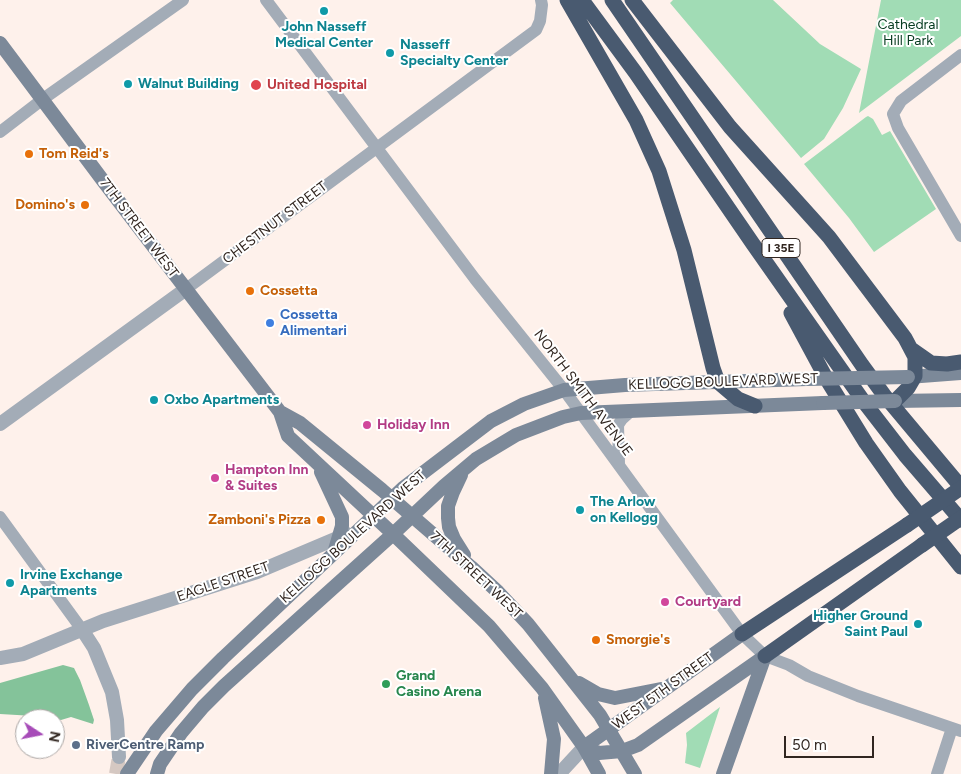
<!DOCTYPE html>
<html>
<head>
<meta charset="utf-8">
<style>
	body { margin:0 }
	#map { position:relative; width:961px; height:774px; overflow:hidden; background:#fef1eb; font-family:Figtree,sans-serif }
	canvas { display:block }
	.north { position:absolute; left:15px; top:709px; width:50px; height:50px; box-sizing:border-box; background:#fff; border:1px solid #ada8a6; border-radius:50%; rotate:101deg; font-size:14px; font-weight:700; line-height:20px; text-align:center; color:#312620 }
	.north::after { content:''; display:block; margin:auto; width:18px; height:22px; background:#a74cb8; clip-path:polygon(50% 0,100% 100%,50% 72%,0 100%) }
	.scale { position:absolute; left:784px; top:736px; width:90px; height:22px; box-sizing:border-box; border:2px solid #312620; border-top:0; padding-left:6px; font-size:15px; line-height:18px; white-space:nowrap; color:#312620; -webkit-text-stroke:4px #fff; paint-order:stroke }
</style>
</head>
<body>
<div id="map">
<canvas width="961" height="774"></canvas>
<div class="north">N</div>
<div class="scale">50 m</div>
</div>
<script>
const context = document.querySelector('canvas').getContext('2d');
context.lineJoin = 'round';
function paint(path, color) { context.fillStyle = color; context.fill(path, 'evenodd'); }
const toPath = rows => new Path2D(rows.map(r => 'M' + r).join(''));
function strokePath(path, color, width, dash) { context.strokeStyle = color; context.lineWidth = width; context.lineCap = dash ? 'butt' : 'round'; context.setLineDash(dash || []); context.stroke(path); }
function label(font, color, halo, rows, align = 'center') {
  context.font = font + ' Figtree,sans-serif'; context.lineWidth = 4; context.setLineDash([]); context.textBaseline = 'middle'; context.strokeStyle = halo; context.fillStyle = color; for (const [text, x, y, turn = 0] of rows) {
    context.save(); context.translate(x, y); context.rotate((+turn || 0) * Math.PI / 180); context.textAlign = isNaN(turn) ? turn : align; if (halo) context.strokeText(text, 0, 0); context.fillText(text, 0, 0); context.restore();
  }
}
paint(toPath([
	[673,0,773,0,820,44,861,69,843,108,824,139,801,158,670,3],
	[881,0,961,0,961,36,859,113],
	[868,116,873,119,882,135,890,131,936,209,874,252,849,218,804,164,866,117],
	[720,707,700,768,685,763,687,745,686,733]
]), '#a1dcb5');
paint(toPath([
	[63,665,74,668,80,680,89,705,94,720,93,724,71,717,61,720,34,716,0,714,0,683]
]), '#84c39a');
strokePath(toPath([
	[116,774,119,757]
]), '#d5c8c2', 14, [14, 7]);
strokePath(toPath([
	[266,0,475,279,564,390,742,634,765,656,789,665,808,676,858,696,961,731],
	[961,55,901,101,893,114,898,128,961,236],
	[0,132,43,99,183,0],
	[186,289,536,30,540,21,542,5,541,0],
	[619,464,618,425,622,419,632,410],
	[0,517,83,631],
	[937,774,952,728]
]), '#a3acb7', 12);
strokePath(toPath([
	[0,424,186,289],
	[83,631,94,648,112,692,117,720,119,757],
	[0,658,23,654,103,621,257,572,347,534],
	[559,774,584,747]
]), '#a3acb7', 14);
strokePath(toPath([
	[0,43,104,182,280,412,288,436,393,534,489,626,542,688,584,747,599,774],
	[908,377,961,373],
	[895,401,961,400],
	[280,412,300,423,382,490,471,567,498,592,528,624,600,715,635,774],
	[321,472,342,517,342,526,335,550],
	[461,475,453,492,448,506,448,518,449,527,454,539,464,555],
	[579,683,598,694,615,698,661,689],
	[545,698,554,739,551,774],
	[584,747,599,753,622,751,638,745,765,656],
	[584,747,742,634],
	[127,774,156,731,192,689,223,658,403,488,491,421,524,404,564,390,625,385,807,379],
	[157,774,160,764,181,733,203,707,224,686,393,534,444,486,476,459,516,435,563,417,581,413,823,403],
	[723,774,765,656]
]), '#7c8999', 14);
strokePath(toPath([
	[567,0,636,120,659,171,684,250,713,368,718,382,738,399,755,406],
	[582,0,635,72,753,244,864,402,905,455,961,520],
	[612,0,862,365,884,395,961,487],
	[632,0,730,127,829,237,905,338,915,357,915,376,908,388,895,401],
	[791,313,826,378,866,443,900,491,961,567],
	[911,349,931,363,947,364,961,362],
	[742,634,907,525],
	[765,656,922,545]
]), '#495a70', 15);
strokePath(toPath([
	[807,379,908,377],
	[823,403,895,401]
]), '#7c8999', 14);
strokePath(toPath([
	[907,525,961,488],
	[922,545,961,518]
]), '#495a70', 15);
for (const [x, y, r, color] of [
	[324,11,5,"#0f9aa8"],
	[390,53,5,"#0f9aa8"],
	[128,84,5,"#0f9aa8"],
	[256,85,6,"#e0444e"],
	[29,154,5,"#e8710a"],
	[85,205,5,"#e8710a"],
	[250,291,5,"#e8710a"],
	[270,323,5,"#3f7fe0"],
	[154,400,5,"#0f9aa8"],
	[367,425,5,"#d1479c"],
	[215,478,5,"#d1479c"],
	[580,510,5,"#0f9aa8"],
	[321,520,5,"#e8710a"],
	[10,583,5,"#0f9aa8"],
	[665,602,5,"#d1479c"],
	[918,624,5,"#0f9aa8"],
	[596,640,5,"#e8710a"],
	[386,684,5,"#2e9e5b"],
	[76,745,5,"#5c6f8a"]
]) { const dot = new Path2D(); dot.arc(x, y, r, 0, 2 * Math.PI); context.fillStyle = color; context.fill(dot); strokePath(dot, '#fff', 2); }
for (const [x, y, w] of [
	[781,248,38]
]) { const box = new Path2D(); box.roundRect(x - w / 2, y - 9.5, w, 19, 4); context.fillStyle = '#fff'; context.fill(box); strokePath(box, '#312620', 1); }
label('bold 12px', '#312620', null, [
	["I 35E",781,248]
]);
label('14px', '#083c21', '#fff', [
	["Cathedral",908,25],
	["Hill Park",908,41]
]);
label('bold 14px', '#0d838f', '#fff', [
	["John Nasseff",324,27,"center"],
	["Medical Center",324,43,"center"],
	["Nasseff",400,45],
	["Specialty Center",400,61],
	["Walnut Building",138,84],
	["Oxbo Apartments",164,400],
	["The Arlow",590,502],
	["on Kellogg",590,518],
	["Irvine Exchange",20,575],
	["Apartments",20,591],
	["Higher Ground",908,616,"right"],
	["Saint Paul",908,632,"right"]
], 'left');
label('bold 14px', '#be3a42', '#fff', [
	["United Hospital",267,85]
], 'left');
label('bold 14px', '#c56008', '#fff', [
	["Tom Reid's",39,154],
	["Domino's",75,205,"right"],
	["Cossetta",260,291],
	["Zamboni's Pizza",311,520,"right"],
	["Smorgie's",606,640]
], 'left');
label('14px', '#312620', '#fff', [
	["CHESTNUT STREET",275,223,-37],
	["7TH STREET WEST",139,228,53],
	["KELLOGG BOULEVARD WEST",723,382,-2],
	["NORTH SMITH AVENUE",583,393,53],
	["KELLOGG BOULEVARD WEST",353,537,-42],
	["7TH STREET WEST",476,575,43],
	["EAGLE STREET",223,582,-19],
	["WEST 5TH STREET",663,691,-36]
]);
label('bold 14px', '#366cbe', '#fff', [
	["Cossetta",280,315],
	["Alimentari",280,331]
], 'left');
label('bold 14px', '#b23c85', '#fff', [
	["Holiday Inn",377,425],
	["Hampton Inn",225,470],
	["& Suites",225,486],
	["Courtyard",675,602]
], 'left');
label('bold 14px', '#27864d', '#fff', [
	["Grand",396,676],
	["Casino Arena",396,692]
], 'left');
label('bold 14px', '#4e5e75', '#fff', [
	["RiverCentre Ramp",86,745]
], 'left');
</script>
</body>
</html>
